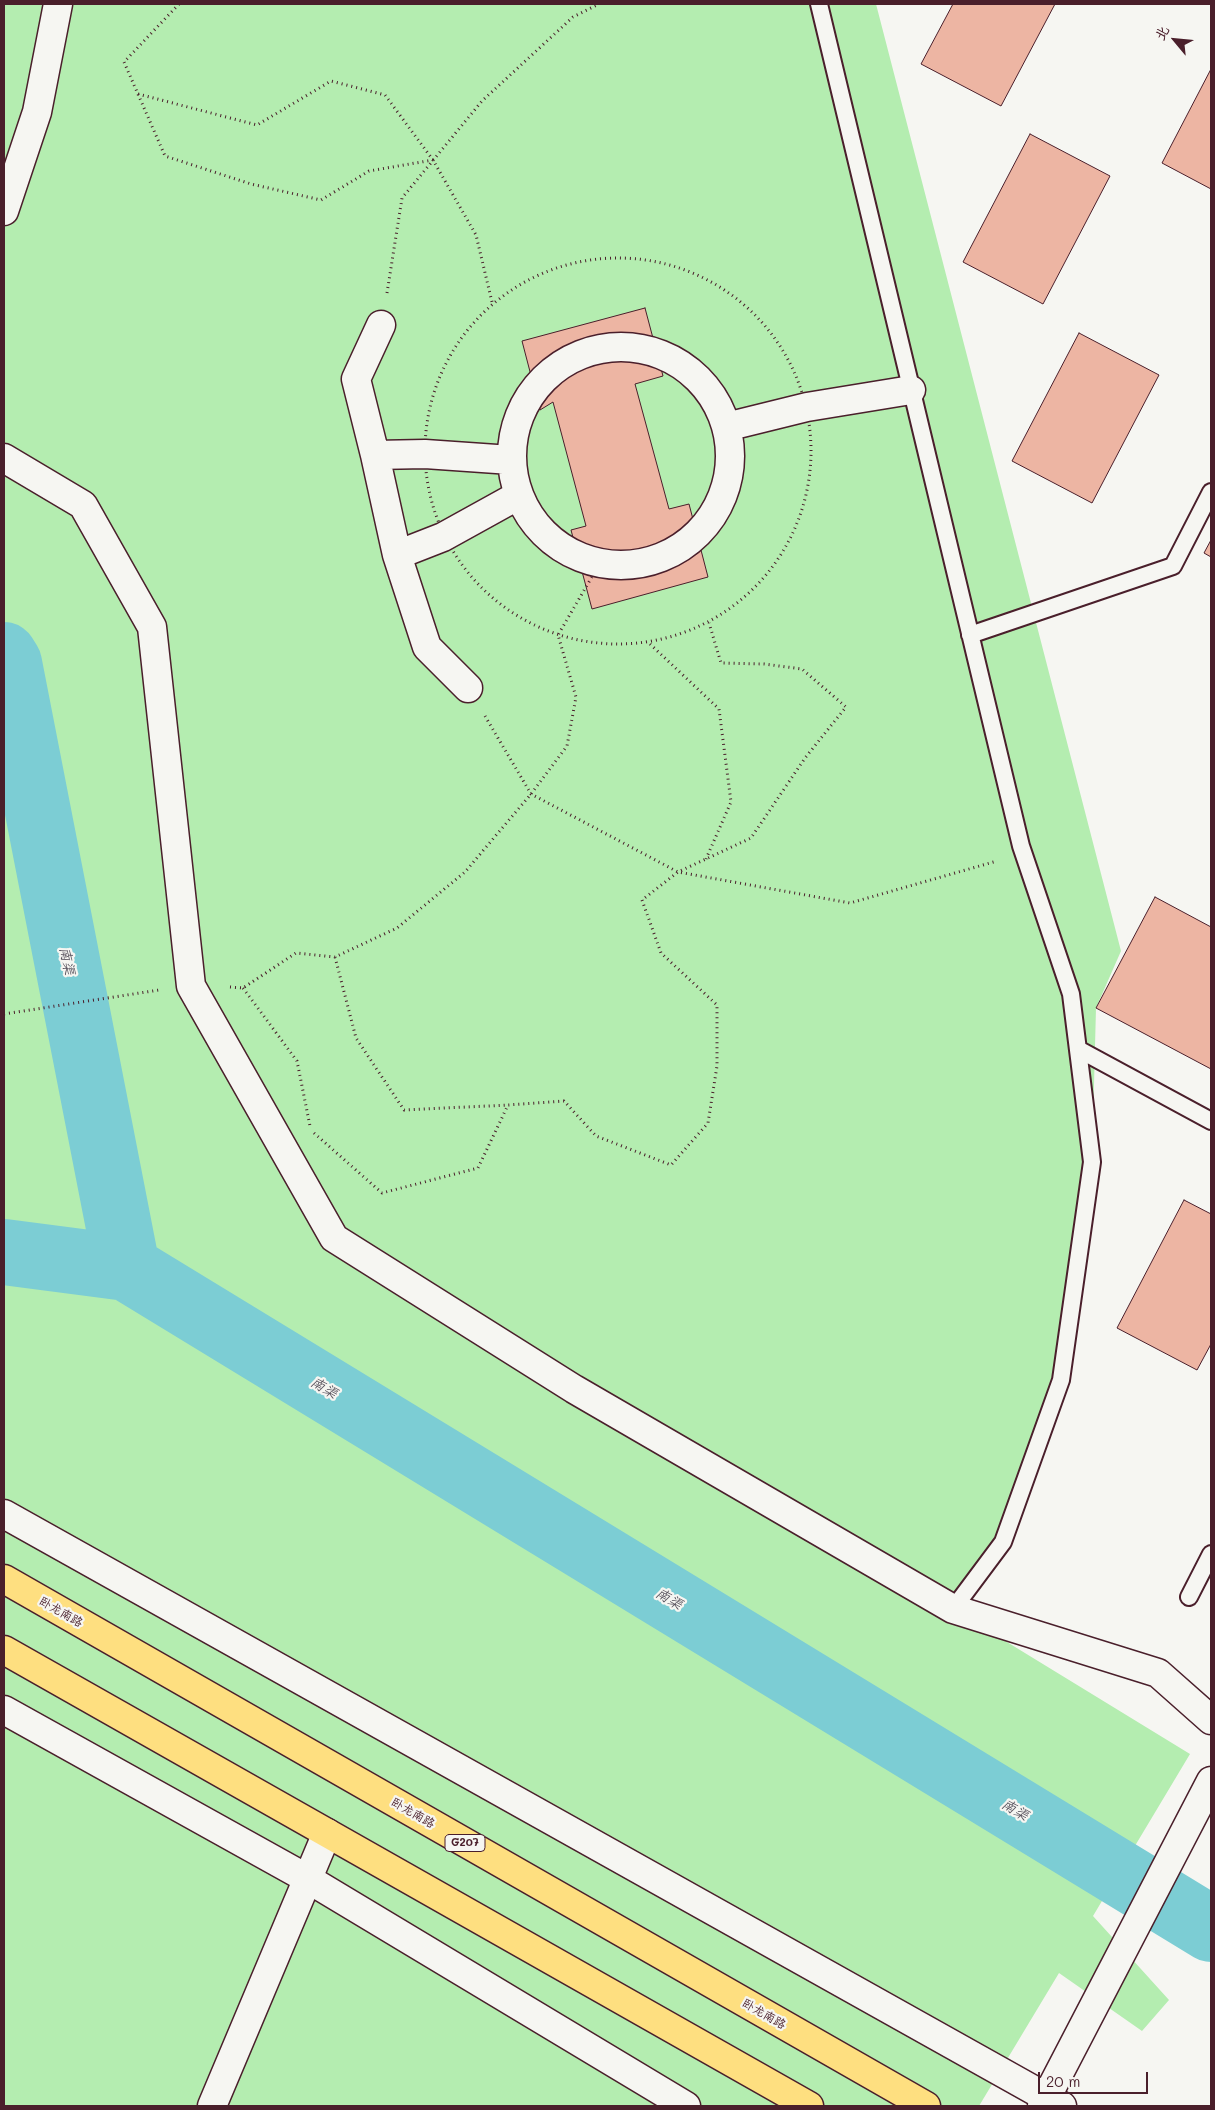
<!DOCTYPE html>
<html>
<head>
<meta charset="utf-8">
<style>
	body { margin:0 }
	#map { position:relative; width:1215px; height:2110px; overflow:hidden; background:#f6f6f2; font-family:Mali,"LXGW WenKai TC",sans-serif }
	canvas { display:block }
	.frame { position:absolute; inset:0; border:5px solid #4a1f2b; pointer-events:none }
	.north { position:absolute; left:1150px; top:15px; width:50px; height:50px; -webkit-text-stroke:4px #f6f6f2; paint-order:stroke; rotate:298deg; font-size:14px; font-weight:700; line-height:20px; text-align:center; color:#4a1f2b }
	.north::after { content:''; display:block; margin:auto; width:18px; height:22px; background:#4a1f2b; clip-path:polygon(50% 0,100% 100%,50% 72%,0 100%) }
	.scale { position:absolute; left:1038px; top:2072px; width:110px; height:22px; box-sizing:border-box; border:2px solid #4a1f2b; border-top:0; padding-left:6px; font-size:15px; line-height:18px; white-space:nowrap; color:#4a1f2b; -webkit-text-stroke:4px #f6f6f2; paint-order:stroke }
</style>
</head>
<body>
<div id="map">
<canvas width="1215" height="2110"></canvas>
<div class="frame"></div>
<div class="north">北</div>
<div class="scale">20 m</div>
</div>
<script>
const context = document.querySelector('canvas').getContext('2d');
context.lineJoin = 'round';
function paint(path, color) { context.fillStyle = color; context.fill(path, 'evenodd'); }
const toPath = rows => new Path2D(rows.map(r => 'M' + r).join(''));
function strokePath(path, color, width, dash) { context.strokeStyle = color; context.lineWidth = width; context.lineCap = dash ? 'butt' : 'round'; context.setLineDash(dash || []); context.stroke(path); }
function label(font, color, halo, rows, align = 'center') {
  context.font = font + ' Mali,"LXGW WenKai TC",sans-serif'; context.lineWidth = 4.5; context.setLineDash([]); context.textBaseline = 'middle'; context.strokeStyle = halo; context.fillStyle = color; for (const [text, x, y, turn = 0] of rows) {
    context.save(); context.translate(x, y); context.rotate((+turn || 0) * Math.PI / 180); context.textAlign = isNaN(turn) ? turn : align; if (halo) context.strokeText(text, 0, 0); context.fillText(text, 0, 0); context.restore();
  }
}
paint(toPath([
	[4,4,876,4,1121,951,1096,1008,1092,1162,1061,1380,1003,1542,953,1609,1190,1754,1093,1916,1169,2000,1142,2031,1059,1973,979,2106,4,2106]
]), '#b4edb0');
strokePath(toPath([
	[4,655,9,663,127,1268,1211,1929],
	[4,1252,127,1268]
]), '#7ccdd4', 66);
const building = toPath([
	[953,4,1055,4,1001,106,921,64,953,4],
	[1211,69,1211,189,1162,163,1211,69],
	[1030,134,1110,176,1043,304,963,262,1030,134],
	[645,308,663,376,635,384,669,509,689,504,708,577,592,609,571,530,586,526,553,402,540,410,522,341,645,308],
	[1079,333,1159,375,1092,503,1012,461,1079,333],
	[1211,540,1211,557,1204,553,1211,540],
	[1155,897,1211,927,1211,1069,1096,1008,1155,897],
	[1184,1200,1211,1214,1211,1344,1197,1370,1117,1328,1184,1200]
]);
paint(building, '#edb5a3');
strokePath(building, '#4a1f2b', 1);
const lane = toPath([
	[819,4,1021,846,1071,994,1092,1162,1061,1380,1003,1542,953,1609],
	[970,635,1173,566,1211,492],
	[1078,1049,1211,1121],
	[1189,1597,1211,1554]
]);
const street = toPath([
	[4,211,37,112,58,4],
	[381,325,356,379,375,455,425,454,511,460],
	'512 456a109 109 0 1 1 218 0a109 109 0 1 1-218 0Z',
	[726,427,807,407,911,390],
	[375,455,397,555],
	[4,458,83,505,152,627,191,986,334,1238,574,1389,953,1609,1158,1673,1211,1720],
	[468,688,427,647,397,555,443,537,519,495],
	[212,2106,327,1833],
	[1042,2106,1211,1781]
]);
const secondary = toPath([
	[4,1514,1062,2106],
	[4,1710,308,1879,686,2106]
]);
const highway = toPath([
	[4,1579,926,2106],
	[4,1650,809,2106]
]);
strokePath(lane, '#4a1f2b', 20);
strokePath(street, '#4a1f2b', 31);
strokePath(secondary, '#4a1f2b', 31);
strokePath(highway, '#4a1f2b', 31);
strokePath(toPath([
	[179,4,124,62,165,156,251,184,321,200,369,171,433,160,476,235,492,302],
	[138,94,257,125,331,81,385,95,433,160],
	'425 451a193 193 0 1 1 386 0a193 193 0 1 1-386 0Z',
	[387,293,402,198,482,101,573,17,599,4],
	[650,644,719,709,731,802,706,859],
	[485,716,531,794,678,872,850,903,997,861],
	[335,957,356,1038,404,1110,508,1105],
	[230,987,243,988,296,953,335,957,397,928,465,872,531,794,567,746,576,697,558,635,600,563],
	[243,988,297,1061,310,1126],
	[4,1014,159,990],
	[314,1133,382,1193,478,1168,508,1105,564,1101,596,1136,671,1165,708,1123,717,1066,717,1005,661,953,642,900,678,872,751,838,805,758,846,707,802,669,764,664,721,663,709,623]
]), '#4a1f2b', 3, [1, 4]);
strokePath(lane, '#f6f6f2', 16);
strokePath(street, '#f6f6f2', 28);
strokePath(secondary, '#f6f6f2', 28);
strokePath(highway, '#fedf80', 28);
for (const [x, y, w] of [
	[465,1843,40]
]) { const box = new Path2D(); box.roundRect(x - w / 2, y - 8.5, w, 17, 4); context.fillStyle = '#f6f6f2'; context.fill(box); strokePath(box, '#4a1f2b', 1); }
label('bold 11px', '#4a1f2b', null, [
	["G207",465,1843]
]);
label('12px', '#4a1f2b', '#f6f6f2', [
	["卧龙南路",61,1612,30],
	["卧龙南路",413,1813,30],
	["卧龙南路",764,2014,30]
]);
label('italic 14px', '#59535e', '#f6f6f2', [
	["南渠",67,961,79],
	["南渠",324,1388,31],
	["南渠",669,1599,31],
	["南渠",1015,1810,31]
]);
</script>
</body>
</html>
